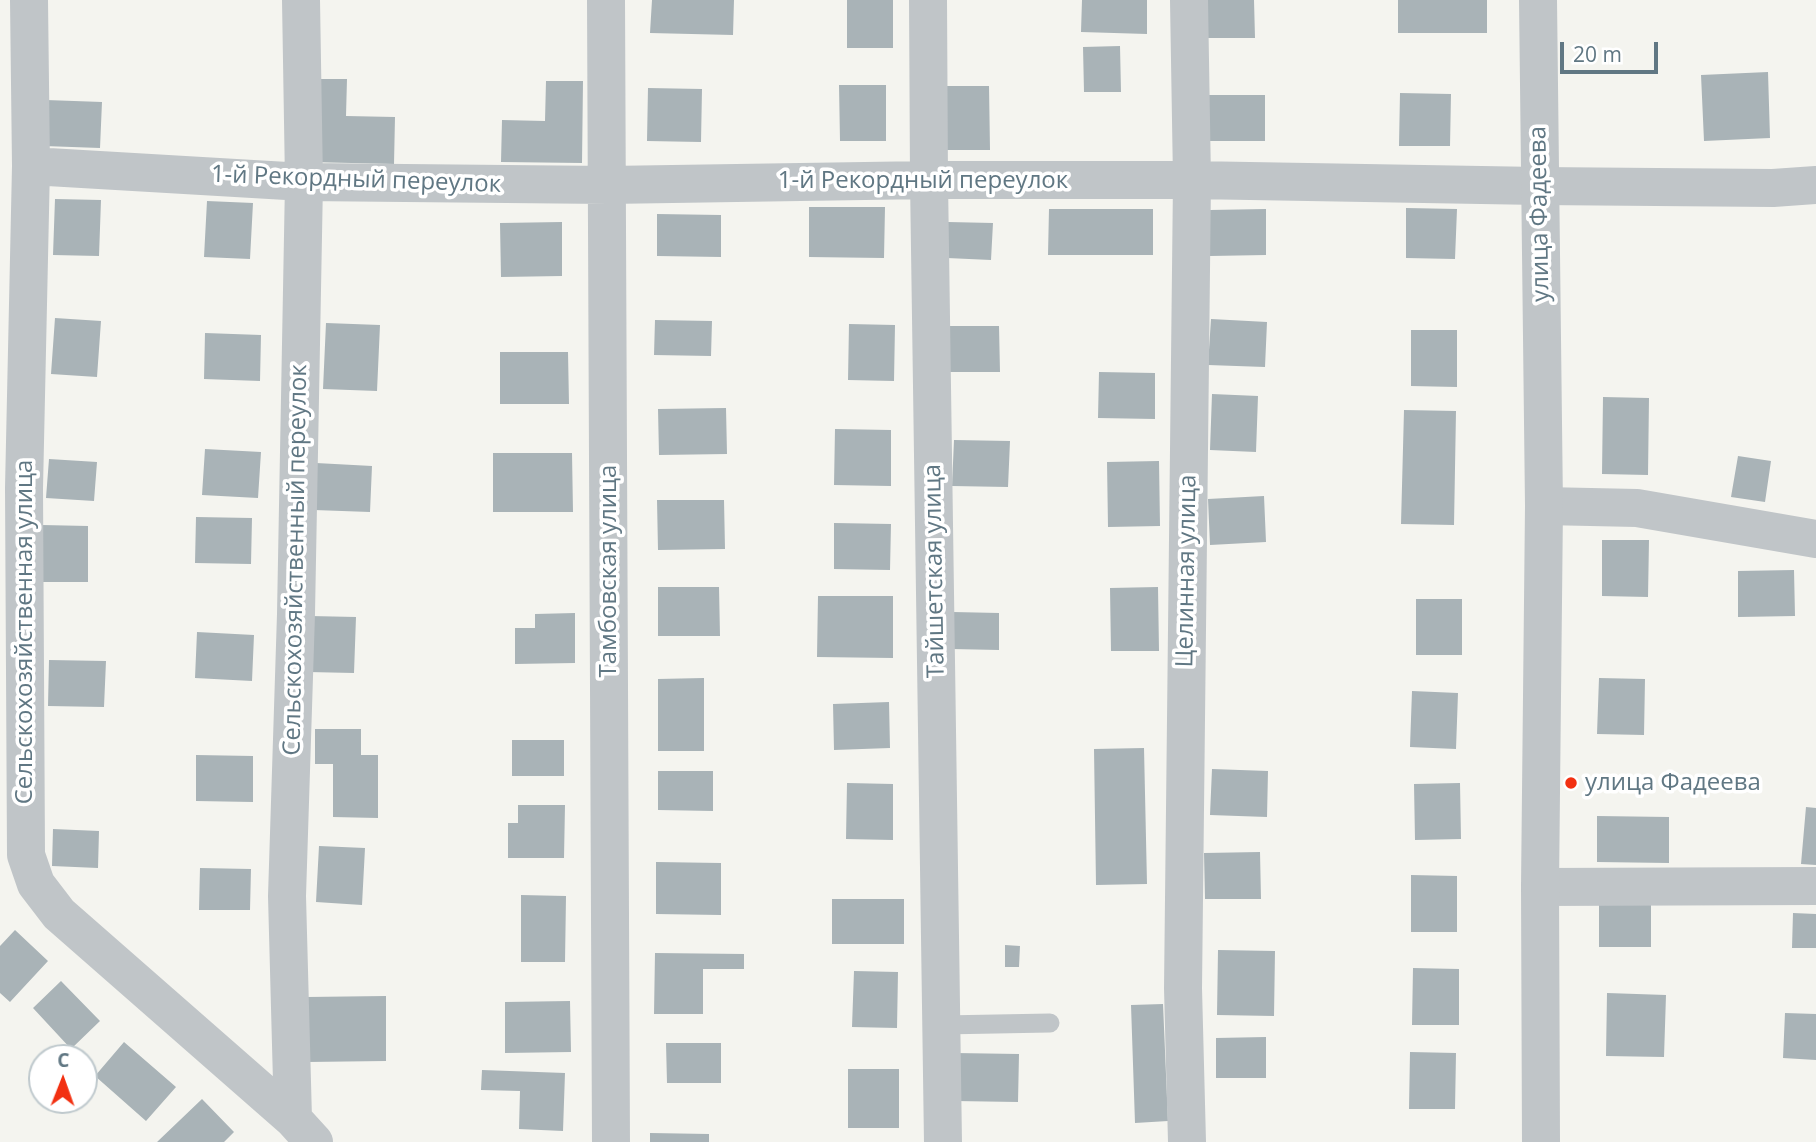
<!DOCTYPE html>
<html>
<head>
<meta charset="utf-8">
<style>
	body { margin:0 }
	#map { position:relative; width:1816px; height:1142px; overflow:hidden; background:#f4f4ef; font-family:"Open Sans",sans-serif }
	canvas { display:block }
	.north { position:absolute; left:28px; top:1044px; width:70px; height:70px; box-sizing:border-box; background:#fff; border:2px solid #bfc9cd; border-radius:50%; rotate:1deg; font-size:19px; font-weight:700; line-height:28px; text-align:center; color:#607783 }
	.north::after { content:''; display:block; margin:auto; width:24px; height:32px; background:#f23011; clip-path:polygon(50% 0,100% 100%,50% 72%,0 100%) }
	.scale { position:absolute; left:1560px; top:42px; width:98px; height:32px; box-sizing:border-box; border:4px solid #607783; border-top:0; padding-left:9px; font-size:21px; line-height:24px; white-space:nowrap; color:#607783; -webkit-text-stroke:5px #fff; paint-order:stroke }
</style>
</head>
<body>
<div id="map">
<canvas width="1816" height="1142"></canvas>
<div class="north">С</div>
<div class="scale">20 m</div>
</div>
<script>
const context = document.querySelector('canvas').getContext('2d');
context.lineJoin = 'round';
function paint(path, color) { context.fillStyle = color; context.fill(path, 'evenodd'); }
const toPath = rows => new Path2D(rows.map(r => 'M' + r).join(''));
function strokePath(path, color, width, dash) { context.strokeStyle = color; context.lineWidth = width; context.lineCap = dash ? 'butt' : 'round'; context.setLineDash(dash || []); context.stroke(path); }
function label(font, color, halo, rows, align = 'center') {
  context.font = font + ' "Open Sans",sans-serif'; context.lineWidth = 7; context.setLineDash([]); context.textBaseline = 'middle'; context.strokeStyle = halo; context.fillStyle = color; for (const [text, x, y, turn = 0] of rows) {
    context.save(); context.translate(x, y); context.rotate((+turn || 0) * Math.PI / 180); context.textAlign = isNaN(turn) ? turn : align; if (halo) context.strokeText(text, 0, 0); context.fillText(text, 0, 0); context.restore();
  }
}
paint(toPath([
	[652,0,734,0,733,35,650,33],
	[847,0,893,0,893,48,847,48],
	[1082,0,1147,0,1147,34,1081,32],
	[1207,0,1254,0,1255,38,1207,38],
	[1398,0,1487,0,1487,33,1398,33],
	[1120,46,1121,92,1084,92,1083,47],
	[1768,72,1770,138,1704,141,1701,75],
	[310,79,347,79,346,116,395,117,394,164,309,162],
	[546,81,583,81,582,163,501,162,502,120,545,121],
	[839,85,886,85,886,141,840,141],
	[945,86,989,86,990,150,946,150],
	[648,88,702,89,701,142,647,141],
	[1400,93,1451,94,1450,146,1399,146],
	[1209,95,1265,95,1265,141,1209,141],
	[46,100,102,102,100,148,44,146],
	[55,199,101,200,99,256,53,255],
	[207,201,253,203,250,259,204,257],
	[809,207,885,207,884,258,809,257],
	[1406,208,1457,209,1455,259,1406,258],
	[1049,209,1153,209,1153,255,1048,255],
	[1266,209,1266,255,1210,256,1210,210],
	[657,214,721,215,721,257,657,256],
	[562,222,562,276,501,277,500,223],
	[948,222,993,223,991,260,947,258],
	[55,318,101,321,97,377,51,374],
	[1211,319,1267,322,1265,367,1208,365],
	[655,320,712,321,711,356,654,355],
	[326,323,380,325,377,391,323,389],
	[849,324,895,325,894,381,848,380],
	[943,326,999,326,1000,372,943,372],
	[1411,330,1457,330,1457,387,1411,386],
	[205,333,261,335,260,381,204,379],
	[500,352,568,352,569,404,500,404],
	[1099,372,1155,373,1155,419,1098,418],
	[1212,394,1258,396,1256,452,1210,450],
	[1603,397,1649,398,1648,475,1602,474],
	[726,408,727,454,659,455,658,409],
	[1404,410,1456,411,1454,525,1401,524],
	[835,429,891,430,891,486,834,485],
	[954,440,1010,441,1008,487,952,486],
	[205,449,261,452,258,498,202,495],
	[493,453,572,453,573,512,493,512],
	[1738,456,1771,461,1765,502,1731,497],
	[49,459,97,462,94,501,46,498],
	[1159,461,1160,526,1108,527,1107,462],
	[316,463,372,466,370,512,314,510],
	[1264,496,1266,542,1210,545,1208,499],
	[657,500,724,500,725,549,658,550],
	[196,517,252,518,251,564,195,563],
	[834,523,891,524,890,570,834,569],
	[42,525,88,526,88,582,42,582],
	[1602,540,1649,540,1648,597,1602,596],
	[1794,570,1795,616,1738,617,1738,571],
	[658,587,719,587,720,636,658,636],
	[1158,587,1159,651,1111,651,1110,588],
	[818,596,893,596,893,658,817,657],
	[1416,599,1462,599,1462,655,1416,655],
	[953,612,999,613,999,650,952,649],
	[575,613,575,663,515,664,515,628,535,628,535,614],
	[310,616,356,617,354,673,308,672],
	[197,632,254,635,252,681,195,678],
	[49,660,106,661,104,707,48,706],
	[704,678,704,751,658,751,658,679],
	[1599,678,1645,679,1644,735,1597,734],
	[1412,691,1458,693,1456,749,1410,747],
	[889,702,890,748,834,750,833,704],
	[315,729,361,729,361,755,378,755,378,818,333,817,333,764,315,764],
	[512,740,564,740,564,776,512,776],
	[1144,748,1147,884,1096,885,1094,749],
	[196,755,253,756,253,802,196,801],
	[1212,769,1268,771,1267,817,1210,815],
	[658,771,713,771,713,811,658,810],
	[847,783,893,784,893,840,846,839],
	[1460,783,1461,839,1415,840,1414,784],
	[518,805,565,805,564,858,508,858,508,823,518,823],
	[1806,807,1816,808,1816,865,1801,864],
	[1597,816,1669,817,1669,863,1597,862],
	[53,829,99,831,98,868,52,866],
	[319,846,365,848,362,905,316,902],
	[1260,852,1261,899,1205,899,1204,853],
	[656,862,721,863,721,915,656,914],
	[200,868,251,869,250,910,199,910],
	[1411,875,1457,876,1457,932,1411,932],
	[521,895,566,896,565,962,521,962],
	[832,899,904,899,904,944,832,944],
	[1599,904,1651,904,1651,947,1599,947],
	[1793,913,1816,914,1816,948,1792,948],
	[15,930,48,961,10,1002,0,993,0,946],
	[1005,945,1020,946,1019,967,1005,967],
	[1218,950,1275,951,1274,1016,1217,1015],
	[655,953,744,954,744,969,703,969,703,1014,654,1014],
	[1413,968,1459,969,1459,1025,1412,1025],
	[854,971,898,972,897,1028,852,1027],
	[61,981,100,1021,71,1049,33,1008],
	[1607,993,1666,995,1664,1057,1606,1056],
	[386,996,386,1061,307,1062,307,997],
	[570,1001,571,1052,505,1053,505,1002],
	[1163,1004,1168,1121,1135,1123,1131,1005],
	[1785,1013,1816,1014,1816,1060,1783,1058],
	[1266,1037,1266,1078,1216,1078,1216,1038],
	[124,1042,176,1087,146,1121,95,1076],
	[666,1043,721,1043,721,1083,667,1083],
	[1410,1052,1456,1053,1455,1109,1409,1109],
	[955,1053,1019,1054,1018,1102,955,1101],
	[848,1069,899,1069,899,1128,848,1128],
	[482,1070,565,1073,563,1131,519,1129,520,1091,481,1090],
	[202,1099,234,1132,224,1142,157,1142],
	[650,1133,709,1134,709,1142,650,1142]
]), '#a9b3b7');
strokePath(toPath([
	[942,1025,1050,1023]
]), '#c0c5c8', 19);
strokePath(toPath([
	[29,0,31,166,24,488,26,855,36,884,59,914,293,1119,314,1142],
	[606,0,611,1142],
	[928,0,929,180,943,1142],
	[31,166,304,182,608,185,929,180,1192,180,1539,186,1773,188,1816,185],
	[1544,506,1637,508,1816,539],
	[1540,887,1816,886],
	[293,1119,287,896,296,614,304,182,301,0],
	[1187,1142,1183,988,1192,180,1189,0]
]), '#c0c5c8', 38);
strokePath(toPath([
	[1538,0,1544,506,1540,887,1541,1142]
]), '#c0c5c8', 38);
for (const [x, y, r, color] of [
	[1571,783,7,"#f23011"]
]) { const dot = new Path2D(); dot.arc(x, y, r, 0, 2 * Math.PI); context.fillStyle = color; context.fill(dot); strokePath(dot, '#fff', 2.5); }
label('24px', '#607783', '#fff', [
	["1-й Рекордный переулок",356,180,2],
	["1-й Рекордный переулок",923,181],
	["улица Фадеева",1540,214,-91],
	["Сельскохозяйственный переулок",296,560,-89],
	["Тамбовская улица",609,571,-90],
	["Тайшетская улица",935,571,-91],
	["Целинная улица",1187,571,-89],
	["Сельскохозяйственная улица",25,632,-90]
]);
label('24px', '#607783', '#fff', [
	["улица Фадеева",1585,783]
], 'left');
</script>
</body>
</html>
